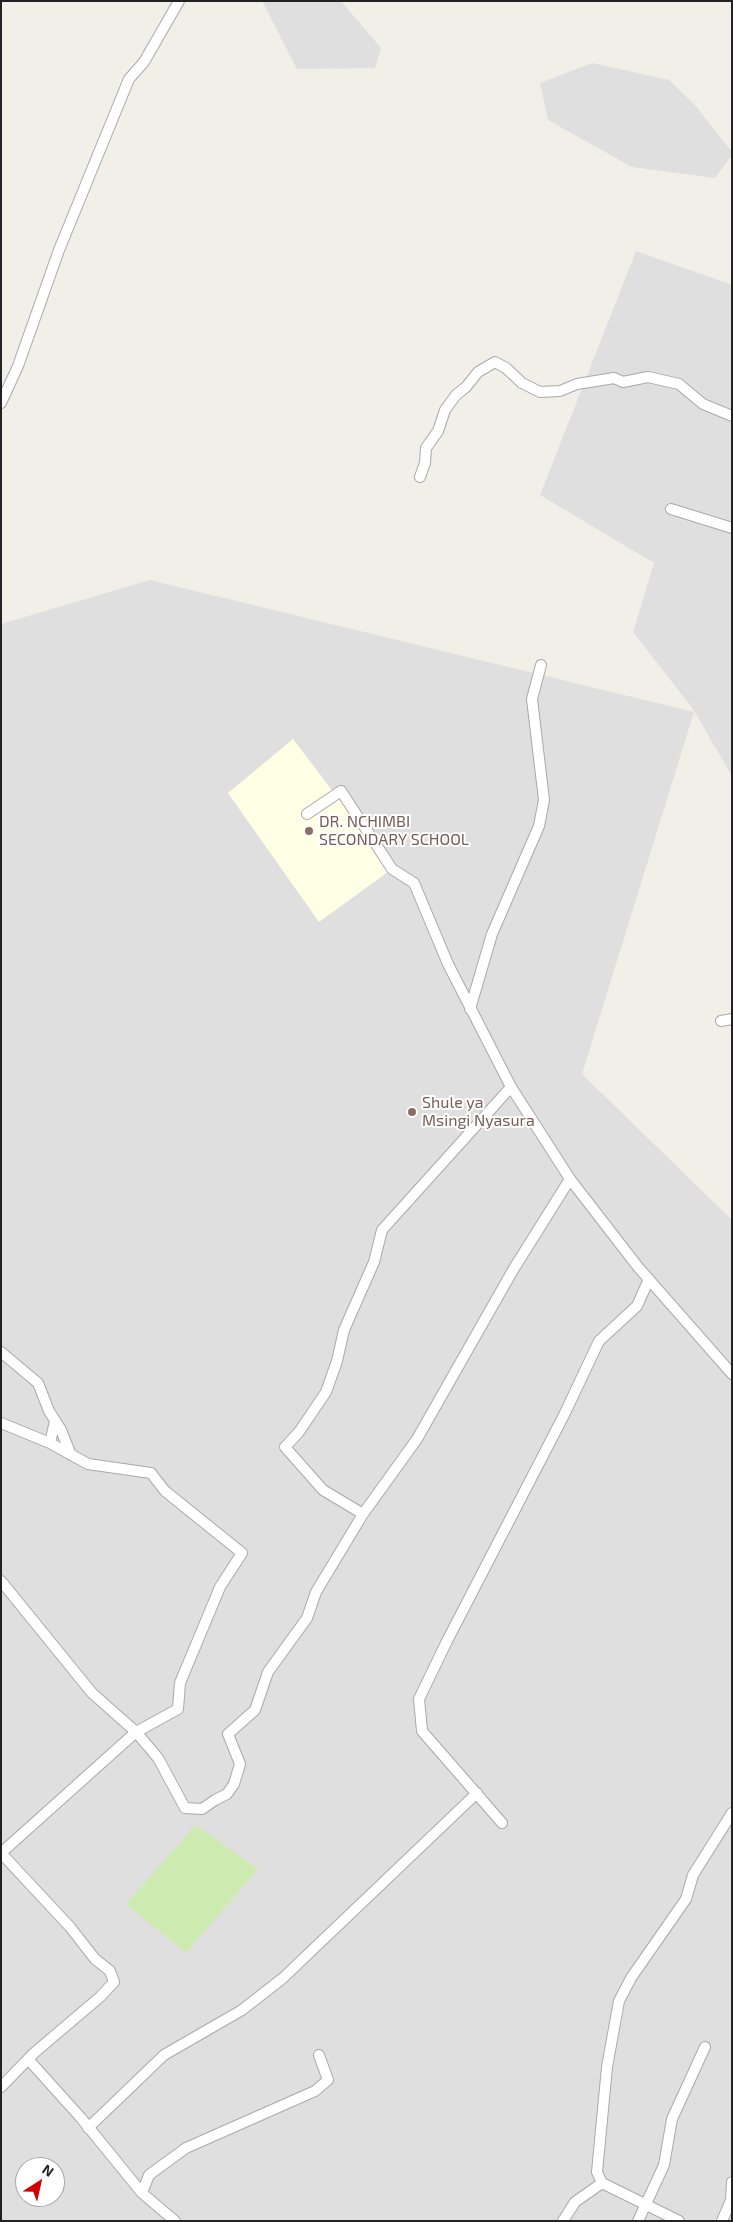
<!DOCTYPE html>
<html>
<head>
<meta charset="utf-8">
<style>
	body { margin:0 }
	#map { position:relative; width:733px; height:2222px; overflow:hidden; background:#f2efe9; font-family:"Exo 2",sans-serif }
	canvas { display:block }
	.frame { position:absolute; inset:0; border:2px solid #222; pointer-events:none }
	.north { position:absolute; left:15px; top:2157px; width:50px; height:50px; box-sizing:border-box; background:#fff; border:1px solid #a7a7a7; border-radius:50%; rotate:35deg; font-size:14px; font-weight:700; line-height:20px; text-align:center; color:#222 }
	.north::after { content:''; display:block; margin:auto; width:18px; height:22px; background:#d40000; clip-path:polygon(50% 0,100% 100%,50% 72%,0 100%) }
</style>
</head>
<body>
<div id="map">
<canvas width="733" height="2222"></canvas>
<div class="frame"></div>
<div class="north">N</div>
</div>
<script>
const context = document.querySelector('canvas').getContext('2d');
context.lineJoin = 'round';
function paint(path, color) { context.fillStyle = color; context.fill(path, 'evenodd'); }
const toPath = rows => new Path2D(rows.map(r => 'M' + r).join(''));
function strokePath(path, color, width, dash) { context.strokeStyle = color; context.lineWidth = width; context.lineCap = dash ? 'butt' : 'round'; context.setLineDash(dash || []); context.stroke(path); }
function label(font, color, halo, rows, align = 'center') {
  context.font = font + ' "Exo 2",sans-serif'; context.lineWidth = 4; context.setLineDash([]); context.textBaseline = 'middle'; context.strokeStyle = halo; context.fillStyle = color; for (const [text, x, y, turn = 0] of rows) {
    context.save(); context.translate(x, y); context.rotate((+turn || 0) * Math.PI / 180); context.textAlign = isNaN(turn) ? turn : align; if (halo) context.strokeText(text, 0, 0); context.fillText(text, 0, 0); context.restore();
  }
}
paint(toPath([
	[262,1,341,1,381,48,375,68,297,69],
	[592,63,669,80,694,104,732,152,732,155,715,178,632,167,548,120,540,83],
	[636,251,732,285,732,776,693,709,633,632,654,563,540,495],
	[150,580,694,712,582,1074,732,1220,732,2221,1,2221,1,624],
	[25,2167,55,2167,55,2197,25,2197]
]), '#e0dfdf');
paint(toPath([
	[293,739,392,869,319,922,228,793]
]), '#ffffe5');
paint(toPath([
	[196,1825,258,1869,186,1953,126,1904]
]), '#cdebb0');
const minor = toPath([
	[1,403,18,366,59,250,129,79,144,62,179,1],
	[420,477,425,463,426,448,438,431,445,410,456,395,466,387,478,372,495,362,506,368,522,383,540,392,560,391,577,384,614,378,623,382,648,377,679,384,703,404,732,416],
	[671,509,732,528],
	[307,814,341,791,392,869,414,883,448,964,511,1087,570,1179,638,1267,732,1374],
	[470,1009,492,934,539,826,544,800,532,699,541,665],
	[721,1021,732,1019],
	[511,1087,382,1230,374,1262,344,1330,337,1361,326,1392,299,1432,285,1447,323,1490,363,1514,417,1439,513,1270,570,1179],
	[1,1352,38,1383,49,1411,61,1430,71,1455],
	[1,1423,50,1443,88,1464,151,1473,165,1491,242,1553,220,1587,180,1683,178,1709,136,1732,1,1853],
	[50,1443,55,1421],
	[1,1581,92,1693,136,1732,158,1758,185,1808,202,1809,215,1800,227,1794,234,1784,240,1764,228,1734,255,1710,268,1672,307,1618,316,1592,363,1514],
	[502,1823,422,1731,419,1699,447,1641,564,1415,599,1341,637,1306,649,1279],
	[1,1853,70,1927,95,1959,110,1971,114,1982,100,1997,34,2053,1,2087],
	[28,2059,81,2118,142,2193],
	[88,2128,164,2055,242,2010,283,1978,477,1793],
	[175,2221,142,2193,149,2175,186,2148,315,2091,328,2080,319,2055],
	[563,2221,575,2202,602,2183],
	[638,2221,664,2165,672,2119,705,2047],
	[679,2221,602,2183,597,2172,607,2067,619,2001,631,1978,686,1899,693,1875,732,1813],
	[722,2221,731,2200,732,2182]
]);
strokePath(minor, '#a9a9a9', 12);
strokePath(minor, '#fff', 10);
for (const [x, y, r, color] of [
	[309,831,5,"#8d6e63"],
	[412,1112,5,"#8d6e63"]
]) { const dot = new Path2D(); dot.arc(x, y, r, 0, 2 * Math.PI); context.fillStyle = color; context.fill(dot); strokePath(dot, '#fff', 2); }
label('16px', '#785e54', '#fff', [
	["DR. NCHIMBI",319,822],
	["SECONDARY SCHOOL",319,840],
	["Shule ya",422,1103],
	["Msingi Nyasura",422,1121]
], 'left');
</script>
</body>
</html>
